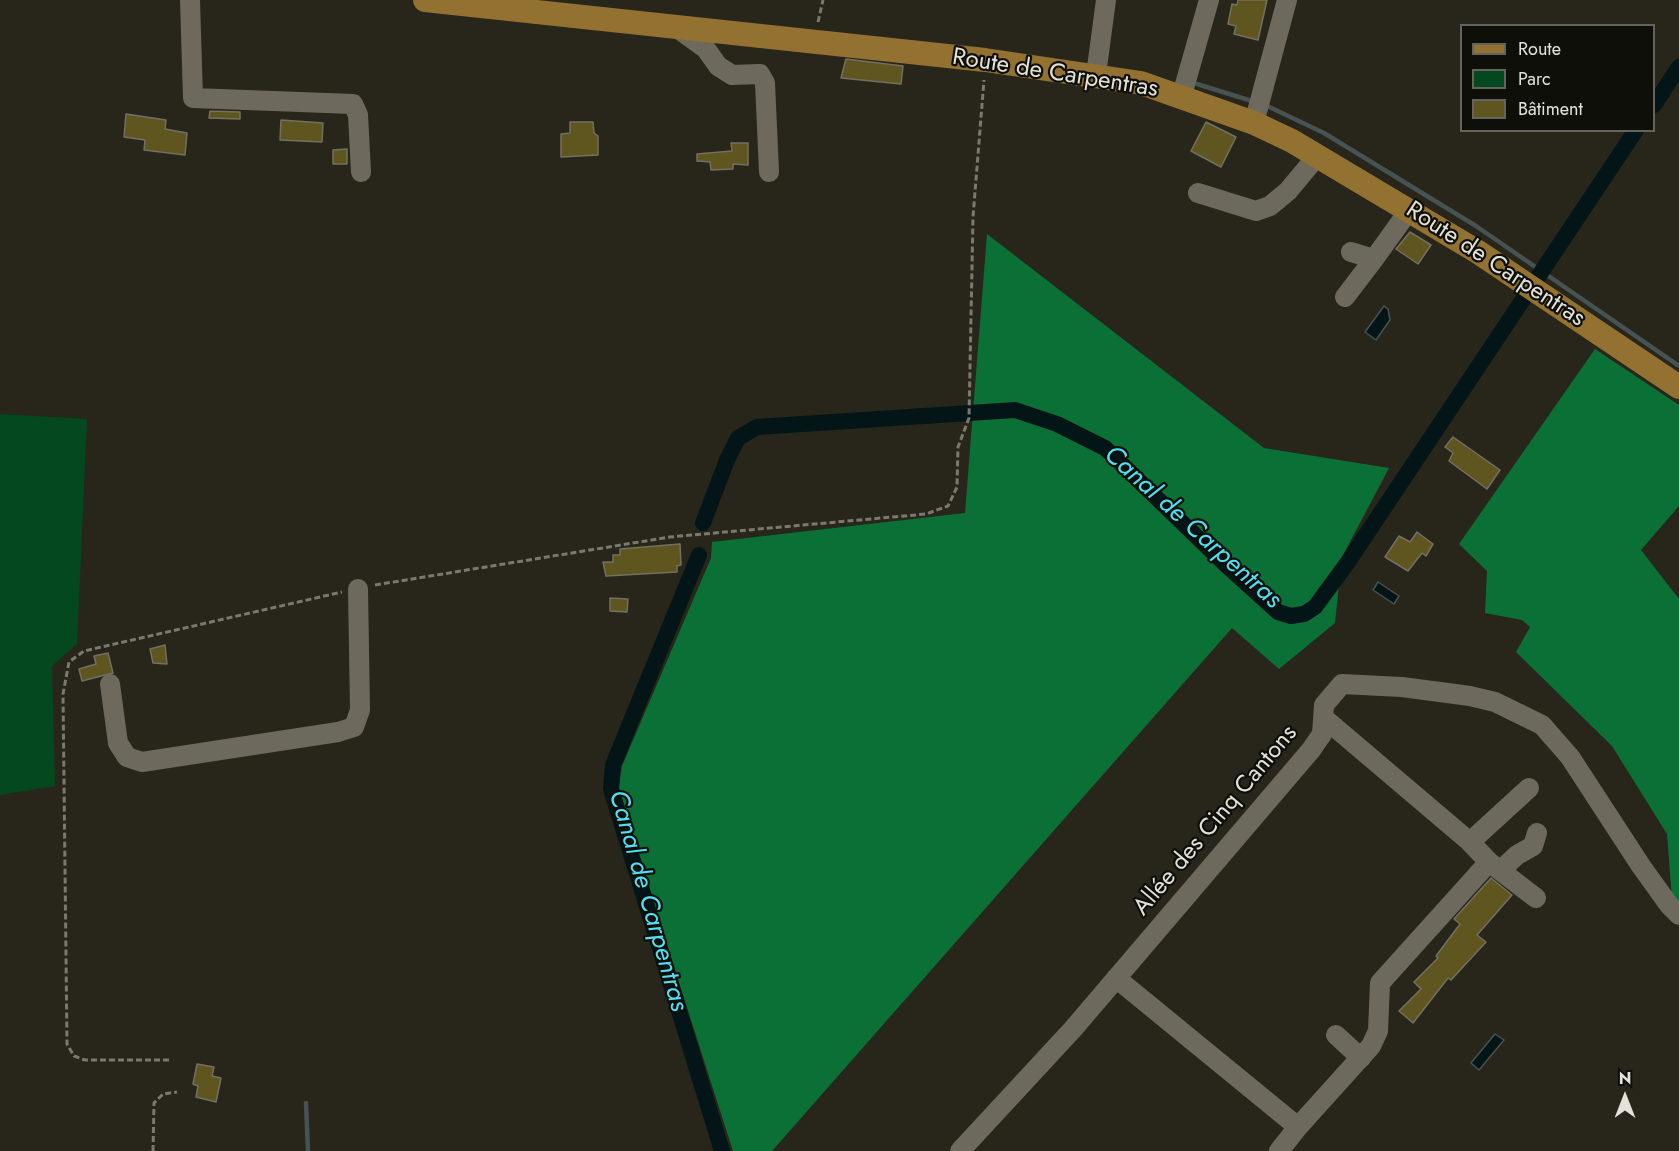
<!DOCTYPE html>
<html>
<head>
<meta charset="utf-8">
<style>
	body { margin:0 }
	#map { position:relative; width:1679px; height:1151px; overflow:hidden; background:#28261b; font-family:Jost,sans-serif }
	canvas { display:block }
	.legend { position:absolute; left:1460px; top:24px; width:195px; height:108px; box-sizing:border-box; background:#0f0f0a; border:2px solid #64635e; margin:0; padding:8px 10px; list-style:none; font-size:18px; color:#e3e2db }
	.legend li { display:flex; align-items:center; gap:12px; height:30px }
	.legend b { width:30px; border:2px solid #64635e }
	.north { position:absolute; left:1595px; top:1067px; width:60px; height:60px; -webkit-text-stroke:4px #0f0f0a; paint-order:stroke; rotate:0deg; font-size:16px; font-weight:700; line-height:24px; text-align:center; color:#e3e2db }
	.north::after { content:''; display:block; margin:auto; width:21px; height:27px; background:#e3e2db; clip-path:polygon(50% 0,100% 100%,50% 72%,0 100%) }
</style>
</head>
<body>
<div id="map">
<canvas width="1679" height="1151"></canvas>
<ul class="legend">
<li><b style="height:8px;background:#937130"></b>Route</li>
<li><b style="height:16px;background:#044820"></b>Parc</li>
<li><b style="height:16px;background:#5f551e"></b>Bâtiment</li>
</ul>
<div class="north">N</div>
</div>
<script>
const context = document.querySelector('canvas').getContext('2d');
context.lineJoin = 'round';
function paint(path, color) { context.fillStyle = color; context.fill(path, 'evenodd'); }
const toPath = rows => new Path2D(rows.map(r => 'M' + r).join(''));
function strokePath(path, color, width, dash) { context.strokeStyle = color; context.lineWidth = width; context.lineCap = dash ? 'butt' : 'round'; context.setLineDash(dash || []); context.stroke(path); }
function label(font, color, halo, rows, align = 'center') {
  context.font = font + ' Jost,sans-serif'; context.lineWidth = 4.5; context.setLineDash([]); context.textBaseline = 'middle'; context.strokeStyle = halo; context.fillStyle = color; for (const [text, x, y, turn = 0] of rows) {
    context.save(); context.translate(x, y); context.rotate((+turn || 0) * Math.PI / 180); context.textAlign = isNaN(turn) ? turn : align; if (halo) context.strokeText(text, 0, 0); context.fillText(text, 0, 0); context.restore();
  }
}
paint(toPath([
	[0,414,87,419,77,644,52,666,55,786,0,795]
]), '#044820');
paint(toPath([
	[987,234,1264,448,1389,468,1342,557,1335,623,1279,669,1232,628,772,1151,733,1151,618,792,622,766,711,558,712,542,965,513],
	[1595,349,1679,405,1679,506,1641,550,1679,599,1679,904,1672,899,1667,834,1612,746,1516,652,1530,627,1522,620,1485,613,1487,571,1459,544]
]), '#0b7036');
const water = toPath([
	[1384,306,1388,309,1390,320,1376,340,1365,332,1384,306],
	[1378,582,1399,596,1394,604,1373,590,1378,582],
	[1495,1034,1504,1040,1479,1070,1471,1063,1495,1034]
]);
paint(water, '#041518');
strokePath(water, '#475252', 1.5);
strokePath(toPath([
	[1197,84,1255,102],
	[1263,104,1324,133,1476,226,1679,366],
	[306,1103,308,1151]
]), '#475252', 4.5);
strokePath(toPath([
	[1654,105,1679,67],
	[703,523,727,460,738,438,757,427,1015,410,1057,424,1105,448,1225,564,1278,612,1291,616,1304,614,1315,607,1348,562,1636,130],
	[699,555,613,765,611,789,722,1151]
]), '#041518', 16);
const building = toPath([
	[1238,0,1267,0,1258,40,1234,34,1236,26,1228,24,1232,4,1237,5,1238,0],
	[846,59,903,66,901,84,841,78,846,59],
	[210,111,240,112,240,119,209,118,210,111],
	[126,114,166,120,165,129,187,133,185,155,144,150,145,140,124,137,126,114],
	[281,120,323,123,322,142,280,140,281,120],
	[570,122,593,122,594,133,598,136,598,155,561,157,561,134,570,133,570,122],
	[1206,122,1236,137,1221,167,1191,151,1206,122],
	[731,143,748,143,748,165,733,164,733,169,711,170,710,162,697,161,697,154,732,151,731,143],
	[347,149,347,164,333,164,333,150,347,149],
	[1410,232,1431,245,1418,264,1396,249,1410,232],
	[1453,437,1500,470,1487,489,1449,461,1453,453,1445,447,1453,437],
	[1417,532,1433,544,1426,556,1422,553,1408,571,1385,557,1399,536,1410,542,1417,532],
	[680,544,681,565,677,566,677,572,606,576,603,562,613,562,613,555,620,555,620,549,680,544],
	[610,598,628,599,627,612,610,611,610,598],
	[165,645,167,664,153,663,150,649,165,645],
	[108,653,113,673,82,681,79,669,96,664,94,656,108,653],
	[1491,878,1512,895,1477,935,1486,942,1451,980,1448,978,1413,1023,1399,1011,1421,989,1414,982,1438,958,1436,956,1460,924,1454,919,1491,878],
	[197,1064,214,1067,212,1076,221,1078,216,1102,196,1097,198,1086,193,1084,197,1064]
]);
paint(building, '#5f551e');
strokePath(building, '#737063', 1.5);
strokePath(toPath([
	[818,22,823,0],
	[375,585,670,537,926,514,948,506,957,487,958,447,969,418,973,217,984,80],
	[169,1060,85,1060,74,1056,67,1044,63,694,69,662,84,651,342,592],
	[153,1151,154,1103,163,1094,177,1092]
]), '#7a786f', 3, [6, 3]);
strokePath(toPath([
	[190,0,193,98,353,104,358,115,361,172],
	[677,28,706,49,718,66,732,75,760,74,765,83,769,172],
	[1096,75,1106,0],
	[1182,95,1209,0],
	[1254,123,1287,0],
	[1198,193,1256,211,1270,206,1288,191,1318,155],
	[1351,252,1374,259,1410,209],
	[1345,297,1374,259],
	[110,684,118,743,127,757,142,762,338,732,354,727,360,710,358,589],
	[1324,718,1470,842,1529,788],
	[1489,862,1536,898],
	[1501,870,1517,855,1533,846,1537,833],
	[1116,978,1298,1127,1279,1151],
	[1336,1035,1361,1058],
	[1298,1127,1371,1046,1378,1031,1380,983,1489,862,1470,842],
	[960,1151,1073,1029,1311,750,1322,734,1324,705,1342,684,1402,687,1470,696,1495,702,1542,725,1570,757,1641,866,1669,905,1679,915]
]), '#6d6a5d', 20);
strokePath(toPath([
	[425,0,985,60,1141,83,1254,123,1292,141,1478,252,1679,387]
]), '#937130', 24);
label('24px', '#e3e2db', '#0f0f0a', [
	["Route de Carpentras",1055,74,9],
	["Route de Carpentras",1495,265,33],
	["Allée des Cinq Cantons",1216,821,-50]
]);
label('italic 26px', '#50e1f6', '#0f0f0a', [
	["Canal de Carpentras",1192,528,42],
	["Canal de Carpentras",647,901,74]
]);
</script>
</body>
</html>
